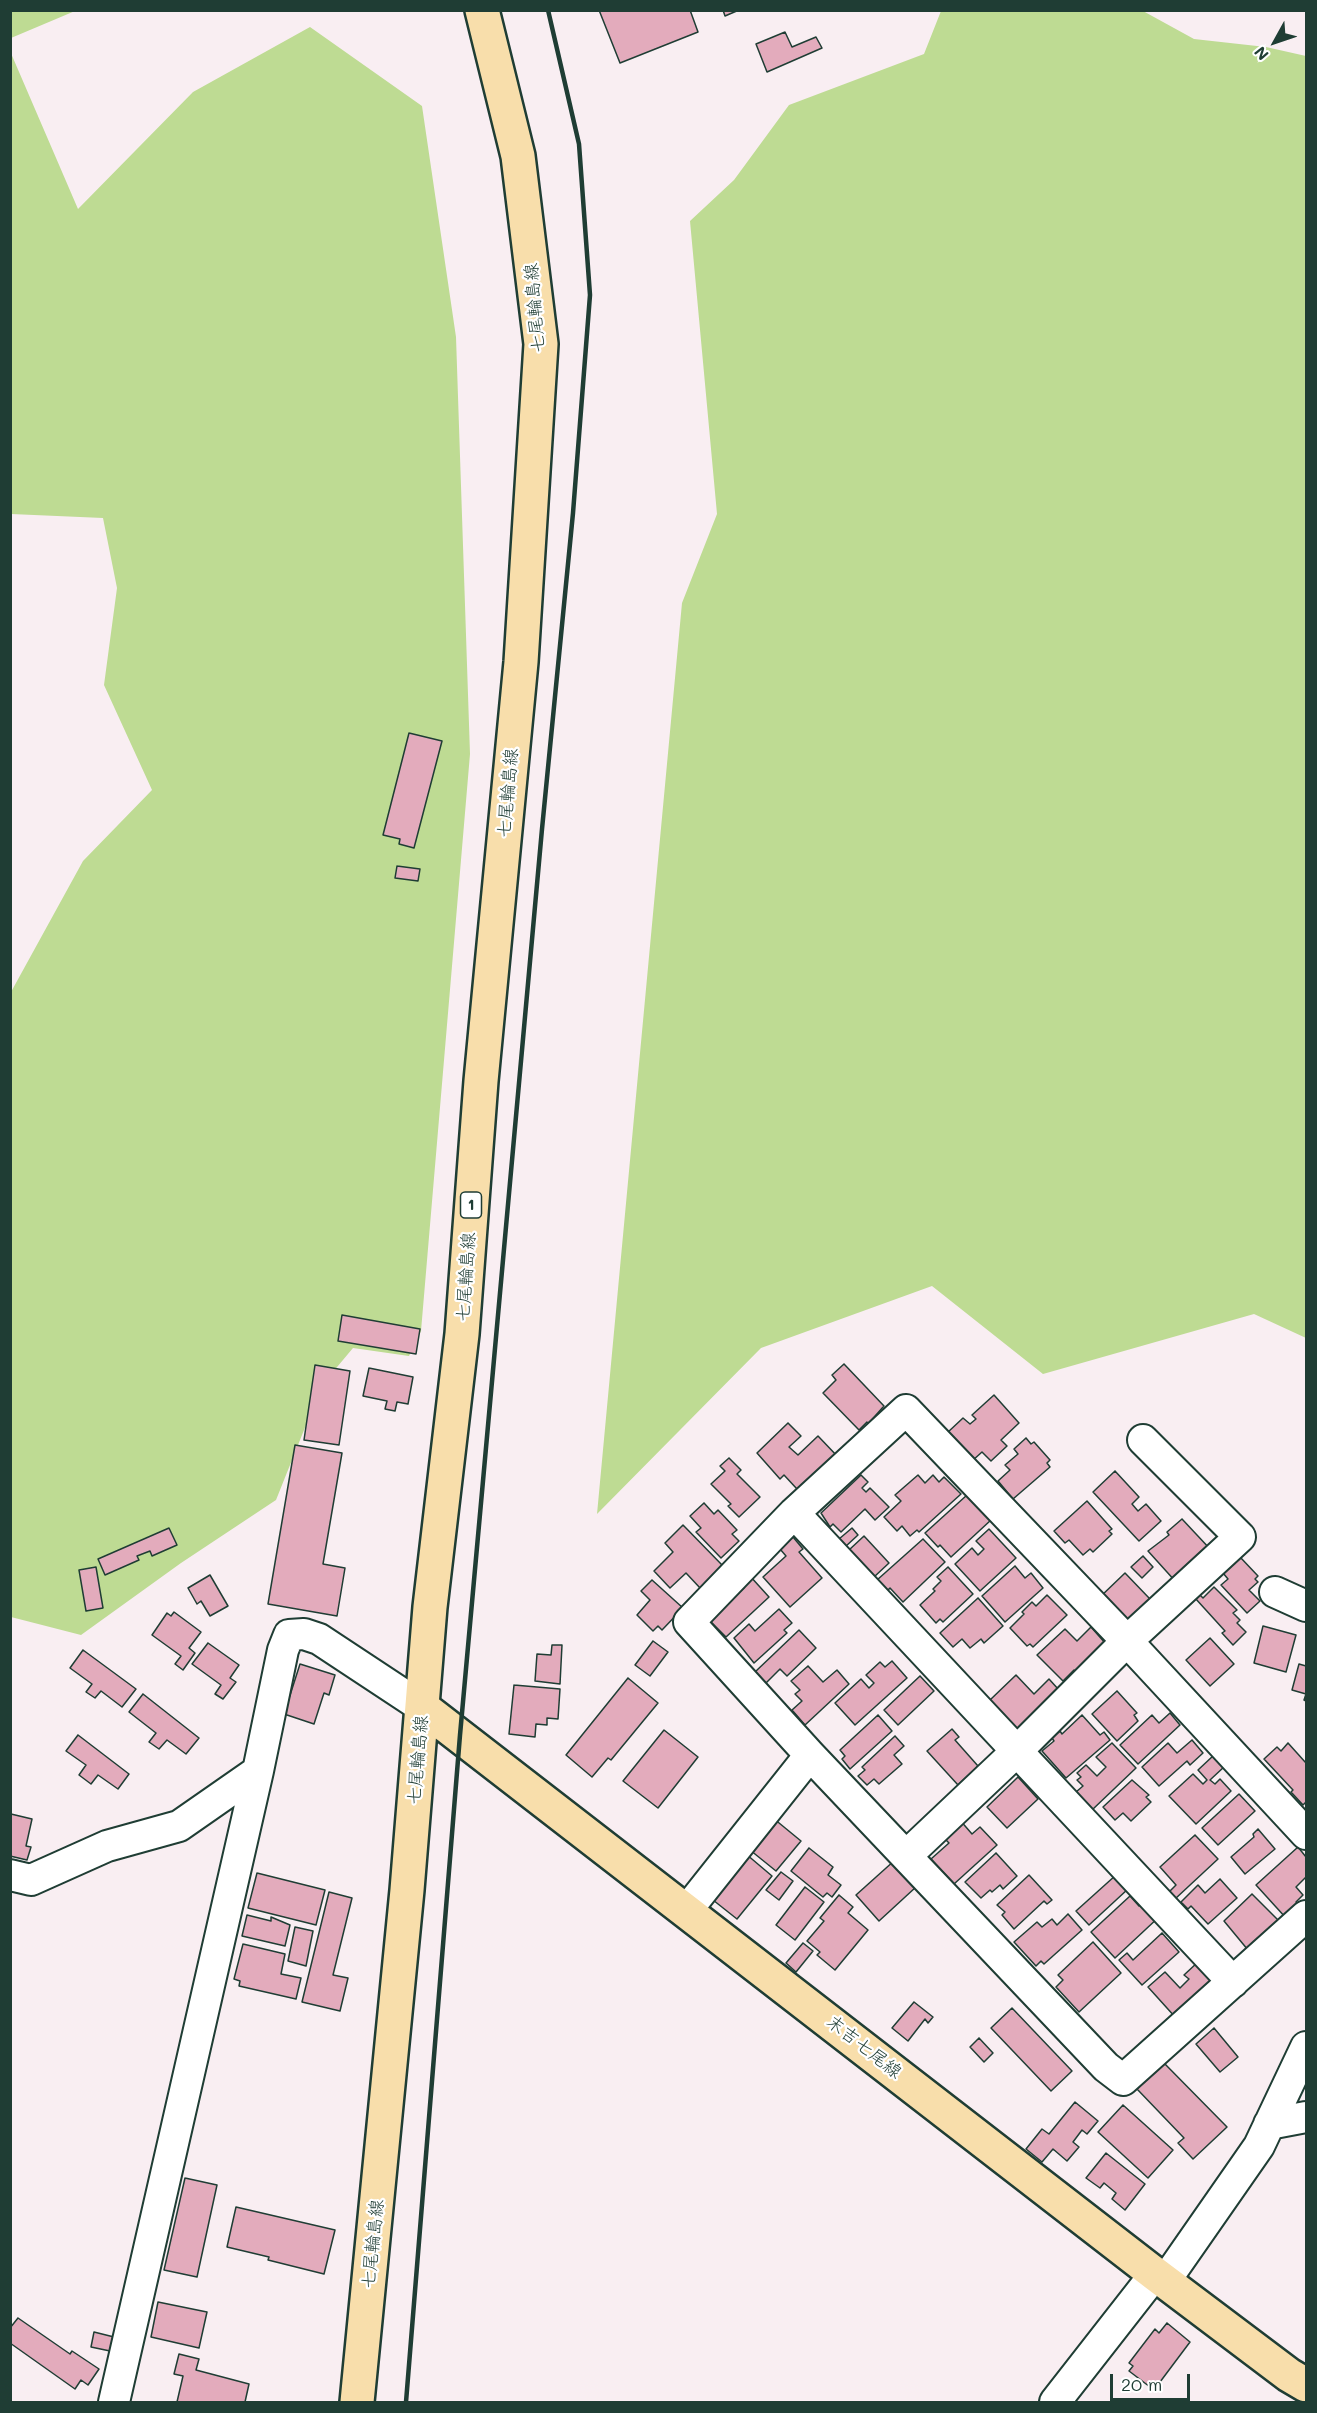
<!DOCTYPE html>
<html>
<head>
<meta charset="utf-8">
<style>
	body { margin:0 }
	#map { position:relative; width:1317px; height:2413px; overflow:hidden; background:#f9eef2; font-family:Mali,sans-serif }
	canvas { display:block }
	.frame { position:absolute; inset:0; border:12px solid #1f3d34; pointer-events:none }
	.north { position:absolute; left:1245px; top:12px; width:60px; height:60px; -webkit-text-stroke:4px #fff; paint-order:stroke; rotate:230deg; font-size:16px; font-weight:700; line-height:24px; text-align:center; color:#1f3d34 }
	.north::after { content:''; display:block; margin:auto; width:21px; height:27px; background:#1f3d34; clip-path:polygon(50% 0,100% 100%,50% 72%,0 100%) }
	.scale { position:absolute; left:1110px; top:2374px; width:80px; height:27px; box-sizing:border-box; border:3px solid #1f3d34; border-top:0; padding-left:8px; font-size:18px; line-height:21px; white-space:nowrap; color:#1f3d34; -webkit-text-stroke:4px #fff; paint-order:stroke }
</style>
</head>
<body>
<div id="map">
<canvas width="1317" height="2413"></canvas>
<div class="frame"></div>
<div class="north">N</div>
<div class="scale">20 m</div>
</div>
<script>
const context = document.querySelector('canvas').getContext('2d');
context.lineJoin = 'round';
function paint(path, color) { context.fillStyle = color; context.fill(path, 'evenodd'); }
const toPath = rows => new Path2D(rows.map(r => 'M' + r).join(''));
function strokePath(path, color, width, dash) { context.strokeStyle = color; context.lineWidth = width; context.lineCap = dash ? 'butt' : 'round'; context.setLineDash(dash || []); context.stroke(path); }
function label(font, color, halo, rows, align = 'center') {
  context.font = font + ' Mali,"Klee One",sans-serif'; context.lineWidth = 4.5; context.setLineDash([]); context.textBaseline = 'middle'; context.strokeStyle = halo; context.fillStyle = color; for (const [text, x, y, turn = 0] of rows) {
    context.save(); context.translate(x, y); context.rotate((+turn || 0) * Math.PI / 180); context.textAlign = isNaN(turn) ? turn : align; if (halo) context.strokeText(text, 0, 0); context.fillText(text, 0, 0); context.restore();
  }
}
paint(toPath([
	[11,10,75,10,75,11,11,38],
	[941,11,1143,11,1194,39,1266,47,1306,56,1306,1338,1254,1314,1043,1374,932,1286,761,1348,597,1514,682,603,717,514,690,221,734,180,789,105,924,54],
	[310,27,422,106,456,337,470,754,421,1331,409,1356,353,1348,322,1385,276,1500,181,1563,81,1635,11,1617,11,992,83,861,152,790,104,685,117,588,103,518,11,514,10,51,78,209,193,92]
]), '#bedb93');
const building = toPath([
	[599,10,690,10,698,32,620,63,599,10],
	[723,10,739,10,725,16,723,10],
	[785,32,792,47,816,37,822,48,767,72,756,44,785,32],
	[409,733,442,741,414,848,399,844,400,839,383,835,409,733],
	[397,866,420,869,418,881,395,878,397,866],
	[342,1315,420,1329,416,1354,338,1341,342,1315],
	[844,1364,884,1406,868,1424,867,1422,859,1430,823,1393,836,1380,832,1375,844,1364],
	[315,1365,350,1371,339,1445,304,1440,315,1365],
	[369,1368,413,1377,408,1404,397,1402,395,1411,385,1409,387,1401,363,1396,369,1368],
	[994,1395,1019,1423,1001,1440,1007,1446,991,1461,982,1452,972,1461,947,1433,963,1418,970,1424,976,1419,972,1415,994,1395],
	[788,1423,801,1436,789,1447,798,1455,818,1436,839,1458,810,1486,805,1482,797,1489,784,1475,780,1479,757,1453,788,1423],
	[1026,1438,1031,1444,1034,1442,1050,1460,1047,1463,1050,1467,1013,1499,998,1481,1010,1470,1005,1465,1018,1454,1014,1449,1026,1438],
	[295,1445,342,1453,323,1564,345,1568,337,1616,268,1604,295,1445],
	[729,1458,741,1470,737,1474,760,1497,739,1517,728,1506,731,1504,711,1484,725,1471,720,1466,729,1458],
	[1115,1471,1139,1497,1132,1504,1138,1511,1146,1504,1161,1521,1139,1541,1093,1492,1115,1471],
	[861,1475,868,1482,862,1488,866,1492,870,1488,889,1507,875,1520,865,1509,841,1532,833,1524,830,1527,821,1513,861,1475],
	[918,1475,925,1483,933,1475,939,1482,944,1477,961,1494,919,1532,917,1530,910,1536,902,1526,897,1531,884,1517,901,1501,895,1495,918,1475],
	[967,1495,991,1520,951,1557,940,1545,938,1547,925,1533,967,1495],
	[1087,1501,1112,1529,1109,1531,1112,1534,1093,1552,1090,1549,1083,1555,1069,1540,1065,1543,1054,1531,1087,1501],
	[704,1503,714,1514,718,1510,737,1530,732,1534,739,1541,721,1558,696,1532,701,1528,690,1516,704,1503],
	[1182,1519,1211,1550,1176,1582,1148,1551,1169,1535,1167,1532,1182,1519],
	[683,1525,724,1567,701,1589,686,1573,670,1588,654,1571,673,1552,665,1543,683,1525],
	[169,1528,177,1545,152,1556,150,1551,137,1556,139,1560,105,1575,98,1559,169,1528],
	[852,1528,858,1535,845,1547,839,1539,852,1528],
	[989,1529,1016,1558,980,1591,955,1564,972,1548,978,1555,984,1549,976,1541,989,1529],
	[864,1536,889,1563,874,1577,849,1550,864,1536],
	[793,1537,803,1549,799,1552,822,1578,790,1607,763,1577,786,1556,780,1549,793,1537],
	[923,1539,945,1562,903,1602,890,1588,887,1591,877,1580,923,1539],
	[1143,1556,1153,1567,1142,1578,1131,1567,1143,1556],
	[1240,1557,1258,1576,1255,1579,1258,1582,1249,1590,1260,1601,1247,1613,1221,1585,1228,1579,1223,1573,1240,1557],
	[1015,1566,1025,1578,1031,1573,1043,1588,1005,1622,982,1596,1015,1566],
	[96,1567,103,1608,86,1611,79,1570,96,1567],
	[948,1567,973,1594,943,1622,940,1619,936,1623,920,1605,935,1591,933,1589,941,1581,937,1577,948,1567],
	[1125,1573,1150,1599,1124,1624,1099,1598,1125,1573],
	[210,1575,228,1606,210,1616,201,1601,197,1604,188,1588,210,1575],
	[750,1576,769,1597,726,1637,709,1620,744,1588,741,1585,750,1576],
	[652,1580,683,1608,662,1630,658,1626,653,1631,637,1615,650,1600,641,1591,652,1580],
	[1214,1587,1237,1610,1233,1613,1240,1620,1237,1623,1246,1632,1233,1645,1222,1633,1225,1631,1195,1598,1199,1594,1203,1598,1214,1587],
	[1047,1595,1067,1615,1033,1647,1030,1644,1027,1646,1010,1628,1024,1614,1022,1612,1032,1602,1036,1606,1047,1595],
	[978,1598,1003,1626,984,1643,981,1639,970,1648,962,1639,953,1647,940,1633,978,1598],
	[779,1609,792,1623,784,1630,787,1633,754,1663,734,1638,749,1624,755,1631,779,1609],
	[174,1612,201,1632,189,1648,195,1653,183,1670,175,1664,181,1656,152,1635,167,1613,171,1616,174,1612],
	[1263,1626,1296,1635,1286,1672,1254,1663,1263,1626],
	[1091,1627,1106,1644,1076,1672,1074,1670,1063,1681,1037,1655,1065,1629,1077,1641,1091,1627],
	[799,1630,816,1648,787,1676,780,1669,766,1683,755,1672,799,1630],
	[1210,1638,1234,1664,1210,1686,1186,1660,1210,1638],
	[653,1641,668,1652,650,1676,635,1665,653,1641],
	[208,1643,239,1665,230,1678,236,1682,223,1699,215,1694,221,1685,192,1664,208,1643],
	[552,1645,562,1645,560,1684,535,1681,537,1654,551,1655,552,1645],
	[83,1650,136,1689,122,1707,101,1691,95,1698,86,1692,92,1684,70,1668,83,1650],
	[892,1661,907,1678,855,1725,835,1703,861,1679,869,1688,874,1683,866,1675,880,1662,885,1667,892,1661],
	[300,1664,335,1675,329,1695,324,1693,314,1724,284,1714,300,1664],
	[1299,1664,1306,1666,1306,1701,1304,1700,1306,1694,1292,1690,1299,1664],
	[808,1666,823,1682,837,1670,849,1684,805,1725,792,1710,802,1701,795,1694,800,1690,791,1681,808,1666],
	[1016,1675,1034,1694,1049,1679,1059,1690,1018,1730,990,1700,1016,1675],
	[920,1676,934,1691,898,1725,884,1710,920,1676],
	[628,1678,658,1703,611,1760,608,1758,592,1777,566,1755,628,1678],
	[514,1685,560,1689,558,1719,547,1718,547,1725,536,1724,535,1737,509,1734,514,1685],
	[1117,1691,1137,1713,1134,1715,1138,1721,1117,1741,1092,1714,1117,1691],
	[143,1694,199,1738,186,1754,167,1740,159,1749,149,1742,156,1733,129,1712,143,1694],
	[1170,1713,1180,1725,1138,1764,1120,1745,1152,1715,1159,1723,1170,1713],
	[878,1715,892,1731,850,1769,842,1759,845,1756,840,1750,878,1715],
	[1082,1715,1100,1735,1104,1732,1110,1740,1066,1778,1042,1751,1054,1741,1052,1738,1060,1731,1062,1734,1082,1715],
	[952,1729,959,1737,955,1740,978,1766,958,1785,927,1751,952,1729],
	[664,1730,698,1757,658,1808,623,1781,664,1730],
	[78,1735,129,1774,118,1789,98,1775,91,1784,79,1775,86,1765,66,1751,78,1735],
	[895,1736,904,1746,894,1755,902,1764,879,1784,874,1779,867,1785,858,1776,865,1770,862,1767,895,1736],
	[1192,1740,1203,1753,1190,1765,1187,1761,1159,1786,1142,1767,1168,1743,1177,1753,1192,1740],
	[1112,1743,1136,1768,1092,1810,1076,1792,1083,1786,1077,1780,1081,1777,1077,1773,1086,1765,1097,1776,1106,1767,1096,1757,1112,1743],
	[1288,1743,1306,1763,1306,1802,1303,1805,1291,1792,1293,1790,1264,1759,1277,1747,1281,1751,1288,1743],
	[1214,1755,1225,1766,1210,1780,1215,1784,1220,1779,1231,1791,1196,1824,1169,1796,1193,1774,1203,1784,1207,1780,1198,1770,1214,1755],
	[1018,1777,1038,1799,1007,1828,987,1807,1018,1777],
	[1132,1780,1149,1795,1146,1797,1151,1802,1131,1821,1123,1813,1115,1820,1103,1807,1132,1780],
	[1239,1794,1255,1811,1218,1845,1202,1828,1239,1794],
	[11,1814,32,1819,26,1846,31,1847,27,1860,10,1856,11,1814],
	[773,1818,801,1841,776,1871,750,1850,773,1818],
	[959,1819,972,1834,980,1827,997,1845,954,1884,931,1859,949,1843,941,1835,959,1819],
	[1258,1829,1275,1849,1245,1874,1231,1857,1254,1837,1253,1834,1258,1829],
	[1195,1835,1218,1859,1175,1899,1168,1893,1176,1885,1160,1867,1195,1835],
	[1298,1847,1306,1857,1306,1877,1296,1887,1303,1895,1296,1902,1299,1906,1286,1918,1256,1885,1298,1847],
	[809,1848,833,1867,828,1875,841,1885,832,1897,827,1893,823,1897,791,1871,809,1848],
	[996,1853,1017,1876,1003,1889,1000,1885,992,1892,990,1890,981,1898,965,1882,996,1853],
	[746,1854,772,1876,737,1919,713,1900,746,1854],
	[895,1860,916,1887,879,1921,856,1895,895,1860],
	[781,1872,793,1881,779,1900,766,1890,781,1872],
	[257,1873,325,1890,316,1925,248,1908,257,1873],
	[1029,1875,1052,1900,1047,1904,1044,1901,1014,1929,1002,1915,1005,1912,997,1905,1029,1875],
	[1116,1875,1128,1889,1089,1925,1076,1911,1116,1875],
	[1220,1879,1237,1898,1208,1924,1191,1906,1188,1909,1181,1902,1198,1885,1205,1893,1220,1879],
	[805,1887,824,1902,795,1940,776,1925,805,1887],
	[329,1892,352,1898,333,1975,348,1978,340,2011,302,2002,329,1892],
	[1252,1894,1279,1921,1248,1950,1224,1921,1252,1894],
	[839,1895,853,1907,848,1913,868,1930,835,1970,817,1955,820,1952,807,1941,824,1921,820,1918,839,1895],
	[1130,1896,1139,1906,1145,1901,1160,1916,1115,1958,1091,1932,1130,1896],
	[1068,1914,1082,1930,1044,1964,1041,1961,1036,1966,1014,1942,1037,1922,1042,1927,1052,1919,1057,1925,1068,1914],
	[247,1915,271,1921,271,1917,290,1925,285,1946,242,1936,247,1915],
	[295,1927,313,1931,306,1966,288,1961,295,1927],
	[1162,1933,1179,1952,1142,1985,1119,1960,1127,1953,1133,1960,1162,1933],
	[1093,1942,1121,1973,1079,2012,1056,1987,1063,1980,1058,1975,1093,1942],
	[803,1943,813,1951,796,1972,786,1963,803,1943],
	[243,1944,285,1954,281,1974,301,1978,296,1999,239,1986,240,1981,234,1979,243,1944],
	[1198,1962,1216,1981,1176,2018,1148,1987,1165,1972,1180,1988,1189,1979,1184,1975,1198,1962],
	[914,2002,933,2017,928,2023,925,2019,908,2041,892,2028,914,2002],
	[1012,2008,1072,2071,1051,2091,991,2028,1012,2008],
	[1214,2028,1238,2057,1220,2072,1196,2044,1214,2028],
	[979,2038,993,2053,984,2062,970,2047,979,2038],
	[1164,2063,1227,2127,1193,2159,1178,2143,1184,2138,1137,2089,1164,2063],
	[1075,2102,1098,2121,1087,2134,1082,2130,1073,2142,1079,2147,1067,2161,1053,2149,1042,2162,1026,2149,1042,2129,1049,2134,1075,2102],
	[1123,2105,1173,2150,1148,2178,1098,2132,1123,2105],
	[1106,2153,1145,2184,1125,2210,1112,2199,1116,2193,1104,2183,1100,2188,1086,2178,1106,2153],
	[185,2178,217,2185,197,2277,164,2270,185,2178],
	[236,2207,335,2230,324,2274,268,2260,269,2257,227,2247,236,2207],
	[158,2302,207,2312,199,2348,151,2337,158,2302],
	[18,2318,70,2354,72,2351,99,2369,88,2385,81,2380,75,2389,10,2343,10,2328,18,2318],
	[1167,2323,1190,2342,1154,2390,1129,2371,1133,2366,1129,2363,1155,2329,1159,2333,1167,2323],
	[94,2332,114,2337,110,2351,91,2347,94,2332],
	[179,2354,199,2359,196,2370,249,2384,245,2402,177,2402,183,2376,174,2374,179,2354]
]);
paint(building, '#e3abbc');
strokePath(building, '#1f3d34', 1.5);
const minor = toPath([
	[794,1513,1233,1982],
	[1275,1592,1306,1606],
	[1306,1834,1127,1641,906,1410,794,1513,689,1622,810,1755,1106,2067,1123,2080,1306,1916],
	[906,1856,1017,1751,1127,1641,1240,1537,1143,1440],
	[10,1875,31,1880,107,1846,179,1826,258,1771],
	[687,1910,810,1755],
	[1269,2124,1306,2117],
	[1165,2281,1259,2146,1306,2047],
	[114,2402,258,1771,283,1650,289,1635,304,1634,319,1639,422,1707],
	[1055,2402,1155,2274]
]);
const major = toPath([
	[422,1707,1155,2274,1289,2375,1306,2385],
	[357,2402,407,1890,430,1607,462,1334,481,1081,521,662,541,344,518,156,482,10]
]);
strokePath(minor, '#1f3d34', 34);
strokePath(major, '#1f3d34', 38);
strokePath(minor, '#fff', 30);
strokePath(major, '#f8deab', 33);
strokePath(toPath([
	[406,2402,460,1735,542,829,573,513,590,295,579,144,548,10]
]), '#1f3d34', 4.5);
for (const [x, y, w] of [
	[471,1205,21]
]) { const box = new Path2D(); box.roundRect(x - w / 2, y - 13, w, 26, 4.5); context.fillStyle = '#fff'; context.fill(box); strokePath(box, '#1f3d34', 1.5); }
label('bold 16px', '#1f3d34', null, [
	["1",471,1205]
]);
label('18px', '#1f3d34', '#fff', [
	["七尾輪島線",535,308,-95],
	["七尾輪島線",508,793,-85],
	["七尾輪島線",466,1277,-86],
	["七尾輪島線",418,1760,-85],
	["末吉七尾線",864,2047,38],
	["七尾輪島線",373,2244,-84]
]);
</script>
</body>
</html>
